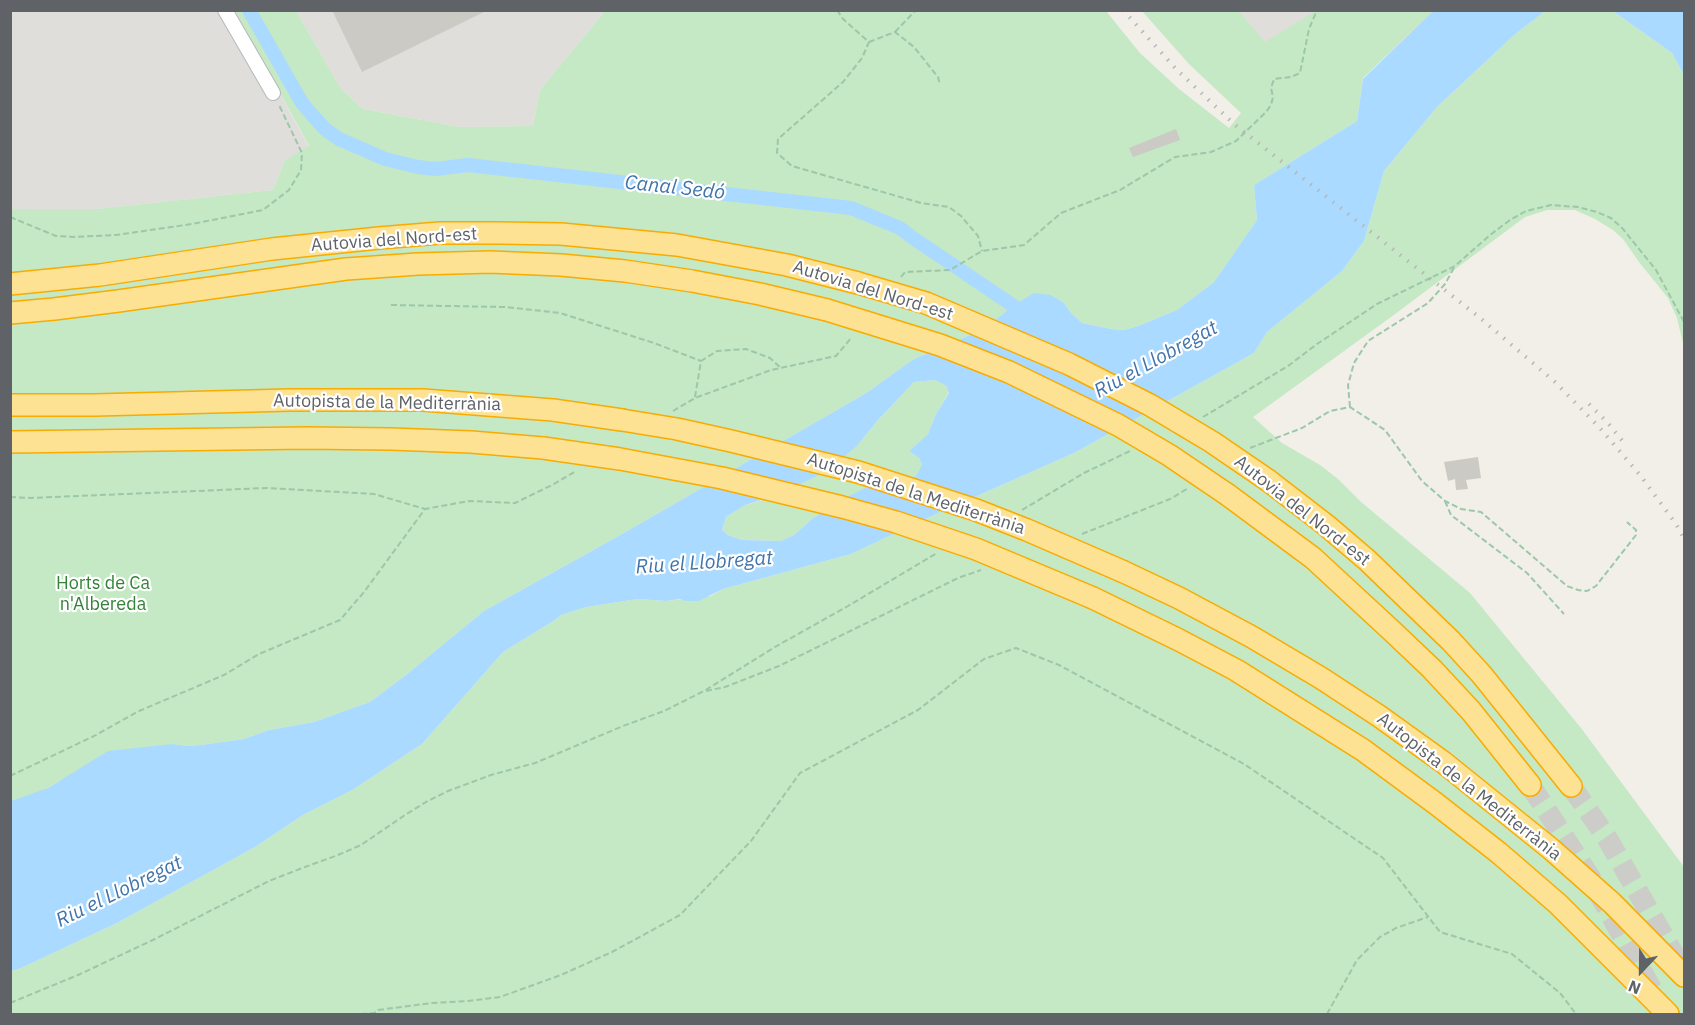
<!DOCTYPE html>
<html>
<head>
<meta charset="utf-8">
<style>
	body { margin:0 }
	#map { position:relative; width:1695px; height:1025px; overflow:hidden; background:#f1efe8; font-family:"IBM Plex Sans",sans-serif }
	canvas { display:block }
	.frame { position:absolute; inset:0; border:12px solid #5f6368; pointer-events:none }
	.north { position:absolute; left:1611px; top:941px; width:60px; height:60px; -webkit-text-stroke:4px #fff; paint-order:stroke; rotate:202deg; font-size:16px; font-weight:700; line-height:24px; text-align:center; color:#5f6368 }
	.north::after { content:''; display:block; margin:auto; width:21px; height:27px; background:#5f6368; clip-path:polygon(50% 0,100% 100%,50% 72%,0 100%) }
</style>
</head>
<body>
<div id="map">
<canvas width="1695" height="1025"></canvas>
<div class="frame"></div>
<div class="north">N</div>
</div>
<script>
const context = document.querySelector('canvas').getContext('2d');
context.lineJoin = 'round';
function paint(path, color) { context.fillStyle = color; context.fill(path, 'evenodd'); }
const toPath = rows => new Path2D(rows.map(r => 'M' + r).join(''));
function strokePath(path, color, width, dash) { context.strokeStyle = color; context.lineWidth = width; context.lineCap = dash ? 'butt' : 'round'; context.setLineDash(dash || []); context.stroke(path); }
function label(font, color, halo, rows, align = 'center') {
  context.font = font + ' "IBM Plex Sans",sans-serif'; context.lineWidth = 4.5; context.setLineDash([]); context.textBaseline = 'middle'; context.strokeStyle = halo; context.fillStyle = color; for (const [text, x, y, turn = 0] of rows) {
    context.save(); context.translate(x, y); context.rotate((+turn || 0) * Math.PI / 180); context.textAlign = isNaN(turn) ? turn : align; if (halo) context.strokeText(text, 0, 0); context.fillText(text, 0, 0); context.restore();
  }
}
paint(toPath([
	[10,11,235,11,309,147,285,160,273,190,97,209,11,209],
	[296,11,605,11,540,90,533,126,460,127,363,109,341,89],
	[1239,11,1315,11,1265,43]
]), '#e0deda');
paint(toPath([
	[235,11,296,11,341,89,363,109,460,127,533,126,540,90,605,11,1106,11,1140,53,1179,89,1229,128,1241,113,1189,64,1142,11,1239,11,1265,42,1315,11,1433,11,1363,78,1357,121,1254,185,1257,220,1214,282,1177,310,1138,326,1124,330,1111,329,1082,323,1072,314,1063,302,1051,295,1022,301,1011,307,986,328,912,360,868,392,622,534,484,611,406,675,370,702,314,722,269,730,244,739,201,745,188,746,173,744,59,781,48,788,35,794,11,801,11,209,97,209,273,190,285,160,309,146],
	[1545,11,1613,11,1672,53,1684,75,1684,347,1677,318,1668,298,1639,262,1623,239,1613,230,1595,219,1575,210,1547,210,1525,217,1391,317,1253,417,1282,443,1320,465,1338,479,1360,501,1470,593,1581,728,1684,867,1684,1014,11,1014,11,971,21,968,117,923,255,847,303,815,354,789,422,744,503,652,555,620,561,615,586,607,638,599,666,601,711,596,723,589,851,554,934,515,1074,453,1254,353,1267,332,1342,271,1364,241,1384,171,1437,107,1513,36],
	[935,380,948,386,949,392,936,414,928,434,909,451,919,458,922,464,917,474,912,479,811,520,794,535,781,541,742,540,728,535,722,530,726,517,745,505,770,498,833,465,857,446,878,420,914,382]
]), '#c5e8c5');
paint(toPath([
	[1433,11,1545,11,1513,36,1437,107,1384,171,1364,241,1342,271,1267,332,1254,353,1074,453,934,515,851,554,723,589,699,601,685,601,680,599,666,601,638,599,586,607,561,615,555,620,503,652,422,744,354,789,303,815,255,847,117,923,21,968,11,971,11,801,48,788,108,751,173,744,188,746,201,745,244,739,269,730,314,722,370,702,406,675,484,611,622,534,868,392,912,360,986,328,1011,307,1034,293,1051,295,1063,302,1072,314,1082,323,1111,329,1124,330,1138,326,1177,310,1214,282,1257,220,1254,185,1357,121,1363,79],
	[935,380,947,386,949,393,936,414,928,434,909,451,919,458,922,464,917,474,912,479,879,484,865,488,840,501,811,520,794,535,781,541,742,540,728,535,722,530,726,517,745,505,777,495,827,471,857,446,878,420,914,382],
	[1613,11,1684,11,1684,75,1672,53]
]), '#aadaff');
strokePath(toPath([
	[249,10,302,103,314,117,325,129,339,139,385,159,418,167,435,169,468,165,851,208,900,228,913,238,1027,315]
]), '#aadaff', 14);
paint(toPath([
	[332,10,488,10,362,72],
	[1176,129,1180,140,1133,157,1129,148],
	[1478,457,1481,478,1466,480,1468,489,1456,490,1455,479,1448,481,1444,462]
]), '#cccac5');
strokePath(toPath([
	[1530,785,1590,877,1657,999],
	[1571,786,1607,838,1684,972]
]), '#ccccc8', 21, [21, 10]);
const minor = toPath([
	[225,10,273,93]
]);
const highway = toPath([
	[10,284,100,275,272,249,379,238,440,233,499,233,561,234,677,245,787,265,858,283],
	[10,313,54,309,118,301,346,269,418,264,490,262,561,265,625,271,692,281,760,294,827,310],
	[10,405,95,405,290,400,423,400,553,410,622,420],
	[10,442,306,438,391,439,471,442,543,448],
	[1269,481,1326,525,1367,560,1451,641,1482,675,1571,786],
	[1228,495,1313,558,1392,631,1432,669,1471,711,1530,785],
	[1124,572,1179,598,1252,637,1321,678,1379,716,1443,762,1551,849,1612,903,1684,976],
	[1093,598,1179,640,1236,670,1363,750,1435,803,1499,853,1558,904,1668,1014]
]);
strokePath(minor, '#b5b8bc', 16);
strokePath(highway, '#f9ab00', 24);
strokePath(toPath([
	[837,10,843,19,869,42,862,58,843,82,778,139,777,153,792,166,921,203,949,207,961,216,978,236,982,251],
	[895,32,916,10],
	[869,42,895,32,914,47,938,77,940,85],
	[10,217,56,236,74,237,116,235,192,224,263,210,289,190,301,170,302,153,279,105],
	[901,277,905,272,950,270,982,251,1024,245,1061,213,1120,190,1175,157,1211,152,1236,141,1266,112,1271,105,1273,97,1271,88,1274,79,1291,77,1300,73,1309,29,1317,10],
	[391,305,506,307,560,313,654,343,701,361],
	[695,397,701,361,717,351,746,349,770,358,780,367],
	[1350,407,1348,385,1354,363,1368,341,1428,303,1445,284,1455,266],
	[673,411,695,398,771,370,836,356,852,337],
	[1203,417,1288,366,1317,344,1377,304,1455,266,1490,235,1510,220,1526,211,1551,205,1578,207,1597,212,1611,218,1623,229,1656,270,1684,322],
	[1250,448,1302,428,1330,411,1350,407,1385,430,1422,481,1445,501,1461,509,1481,512,1567,586,1578,590,1587,591,1596,586,1636,535,1636,530,1627,522],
	[10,497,31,498,267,488,374,494,425,509],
	[1445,501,1451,515,1527,573,1564,614],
	[1022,510,1084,473,1130,451],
	[1082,534,1170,499,1187,489],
	[706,691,725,687,779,666,958,578,981,570],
	[10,776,94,736,139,711,224,675,259,654,340,620,364,592,425,509,469,501,515,503,554,484,576,471],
	[10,1003,78,975,155,939,269,881,305,867,338,855,361,845,405,815,426,802,448,791,491,775,535,763,623,726,664,711,704,691,775,647,848,606,937,553],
	[361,1014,374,1013,378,1010,432,1003,468,1001,500,997,561,975,612,952,680,915,751,841,800,773,918,710,984,659,1016,648,1059,665,1244,764,1383,858,1440,932,1512,954,1560,993,1576,1014],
	[1327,1014,1357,960,1380,937,1396,928,1428,917]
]), '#9cc7a9', 2, [6, 3]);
strokePath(minor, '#fff', 14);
strokePath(highway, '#fde293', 21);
strokePath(toPath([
	[1123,10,1177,70,1234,124,1479,317,1555,382,1599,427,1640,475,1676,524,1684,538],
	[1589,404,1607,422,1625,444]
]), '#b6b7b8', 4, [1.5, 8]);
const highwayBridge = toPath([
	[858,283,926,303,1069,364,1150,405,1212,442,1269,481],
	[827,310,940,345,1009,372,1118,425,1169,455,1228,495],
	[622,420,677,429,731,441,858,472,976,510,1027,530,1124,572],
	[543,448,620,459,722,478,842,507,896,522,976,549,1093,598]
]);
strokePath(highwayBridge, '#f9ab00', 24, []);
strokePath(highwayBridge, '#fde293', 21);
label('18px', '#5f6368', '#fff', [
	["Autovia del Nord-est",394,240,-4],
	["Autovia del Nord-est",873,291,17],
	["Autopista de la Mediterrània",387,403,1],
	["Autopista de la Mediterrània",916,494,18],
	["Autovia del Nord-est",1302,511,38],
	["Autopista de la Mediterrània",1469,787,38]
]);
label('18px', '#348238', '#fff', [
	["Horts de Ca",103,584],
	["n'Albereda",103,605]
]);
label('italic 20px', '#4174aa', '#fff', [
	["Canal Sedó",675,188,6],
	["Riu el Llobregat",1156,360,-29],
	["Riu el Llobregat",704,563,-4],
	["Riu el Llobregat",119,892,-26]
]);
</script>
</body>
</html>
